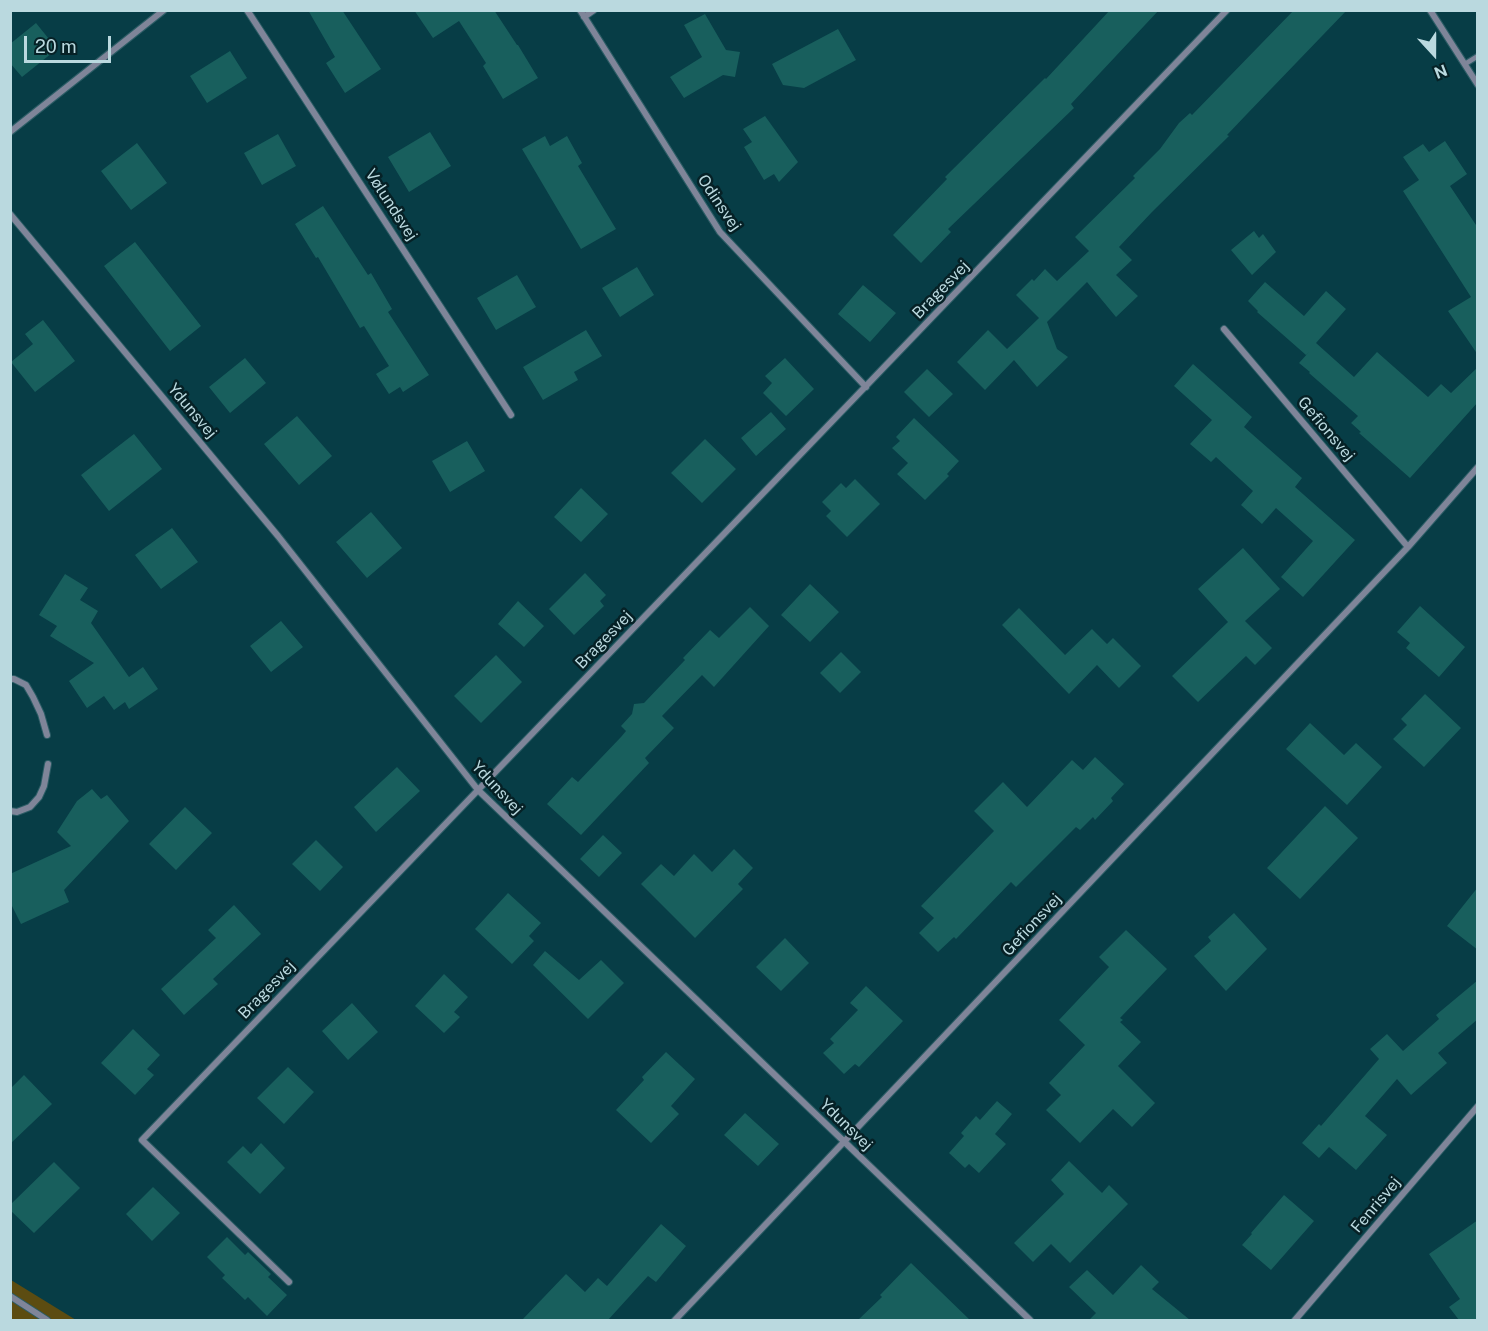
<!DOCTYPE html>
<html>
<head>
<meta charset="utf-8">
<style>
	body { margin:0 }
	#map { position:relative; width:1488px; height:1331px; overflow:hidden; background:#073d46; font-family:"Public Sans",sans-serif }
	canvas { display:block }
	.frame { position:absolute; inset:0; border:12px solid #bad9df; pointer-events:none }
	.north { position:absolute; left:1404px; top:24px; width:60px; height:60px; -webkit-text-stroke:4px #062126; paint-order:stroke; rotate:159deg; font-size:16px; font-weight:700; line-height:24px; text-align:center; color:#bad9df }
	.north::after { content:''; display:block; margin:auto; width:21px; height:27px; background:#bad9df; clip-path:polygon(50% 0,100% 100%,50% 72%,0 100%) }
	.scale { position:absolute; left:24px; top:36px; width:87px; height:27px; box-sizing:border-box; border:3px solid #bad9df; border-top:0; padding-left:8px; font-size:18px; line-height:21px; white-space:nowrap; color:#bad9df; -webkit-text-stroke:4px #062126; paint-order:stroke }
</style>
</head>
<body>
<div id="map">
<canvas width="1488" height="1331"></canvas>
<div class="frame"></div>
<div class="north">N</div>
<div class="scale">20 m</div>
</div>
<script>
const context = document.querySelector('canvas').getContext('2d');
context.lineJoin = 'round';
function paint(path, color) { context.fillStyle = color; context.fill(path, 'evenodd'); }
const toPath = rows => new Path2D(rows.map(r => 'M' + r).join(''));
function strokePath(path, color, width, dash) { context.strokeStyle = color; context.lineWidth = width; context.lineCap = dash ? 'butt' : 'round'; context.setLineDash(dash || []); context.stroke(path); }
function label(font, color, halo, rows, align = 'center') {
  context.font = font + ' "Public Sans",sans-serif'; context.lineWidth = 5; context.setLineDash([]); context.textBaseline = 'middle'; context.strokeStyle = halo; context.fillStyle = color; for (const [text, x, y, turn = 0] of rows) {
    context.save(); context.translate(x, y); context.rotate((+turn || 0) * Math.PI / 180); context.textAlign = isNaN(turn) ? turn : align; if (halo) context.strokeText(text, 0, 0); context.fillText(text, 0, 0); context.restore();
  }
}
paint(toPath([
	[11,1280,76,1320,11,1320]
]), '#5c4c11');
paint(toPath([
	[308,10,342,10,381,69,345,93,326,63,335,57],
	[414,10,494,10,517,45,518,45,538,78,503,99,483,66,486,63,459,21,433,38],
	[1110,10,1159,10,1071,104,1074,108,948,229,951,232,921,263,893,235,947,179,945,177,1045,78,1046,79],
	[1294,10,1347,10,1246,115,1227,135,1229,136,1152,212,1119,247,1132,260,1116,275,1138,296,1116,317,1087,282,1047,322,1057,349,1068,357,1037,387,1014,360,985,390,957,362,988,330,1007,349,1039,318,1016,295,1032,279,1034,281,1045,269,1057,281,1089,251,1075,237,1135,178,1133,176,1160,149,1179,123,1190,113,1192,115],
	[705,14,726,50,740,52,735,77,723,75,684,98,670,77,702,57,684,25],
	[36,23,57,49,22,77,10,63,10,44],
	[838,29,856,60,804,88,783,85,772,64],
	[230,51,247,78,207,103,190,76],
	[765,116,798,162,779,182,774,174,764,180,744,147,752,142,743,129],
	[430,132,451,166,409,192,388,157],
	[278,134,296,166,262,185,244,153],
	[545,136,550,146,567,136,582,163,578,166,616,229,581,249,522,149],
	[1445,141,1467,174,1450,186,1478,228,1478,355,1448,311,1471,297,1403,191,1419,180,1403,157,1423,144,1429,152],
	[137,143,167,183,131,210,101,171],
	[323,206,368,275,371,273,392,309,388,312,429,375,403,392,400,387,389,394,376,374,389,366,364,326,360,328,318,257,316,258,295,224],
	[1254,231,1259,238,1263,234,1276,252,1252,275,1231,250],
	[135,242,201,326,170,351,104,266],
	[637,267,654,295,620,317,602,288],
	[517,275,536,307,496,330,477,298],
	[1265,282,1304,316,1326,291,1346,309,1316,343,1354,377,1377,352,1428,397,1441,384,1451,393,1478,367,1478,402,1410,478,1359,433,1361,432,1351,423,1358,416,1309,373,1310,372,1299,363,1309,352,1306,355,1257,312,1258,311,1248,301],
	[863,285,896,313,870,342,838,314],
	[43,320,75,361,35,392,11,362,33,344,25,334],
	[586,330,602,356,574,372,578,380,543,400,523,367],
	[245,358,266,383,230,413,209,387],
	[785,358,814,389,786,416,763,393,772,383,765,376],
	[1193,364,1252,417,1244,427,1302,478,1295,487,1355,540,1303,597,1281,577,1313,541,1276,508,1262,524,1241,505,1253,491,1216,457,1211,462,1190,444,1212,420,1174,386],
	[927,369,953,394,929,417,904,392],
	[771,412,786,429,756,456,741,438],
	[297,416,332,456,299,485,264,444],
	[914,418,959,461,947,474,949,476,925,500,897,474,908,463,892,448,900,441,896,437],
	[134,434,162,469,109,511,81,475],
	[705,439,736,469,702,503,671,473],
	[467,441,485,471,450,492,432,461],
	[855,479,880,504,847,537,826,516,831,511,822,502,841,483,846,488],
	[581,488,608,514,581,542,554,517],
	[371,512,402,548,367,578,336,542],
	[172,528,198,562,161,589,135,555],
	[1243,548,1280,589,1245,621,1272,648,1255,665,1246,656,1198,702,1172,676,1228,622,1198,589],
	[585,573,606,595,600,601,604,606,574,635,549,609],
	[65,574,88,588,80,600,98,611,91,623,129,677,143,667,158,689,129,709,125,702,114,710,104,696,87,708,69,681,94,663,50,636,57,626,39,615],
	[810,584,839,612,810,642,781,615],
	[518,601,544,626,524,647,498,624],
	[1420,606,1465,647,1439,677,1406,648,1410,643,1397,632],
	[750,607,769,626,714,687,702,675,662,716,674,728,645,758,649,763,581,835,547,804,572,777,578,782,621,737,626,731,621,726,632,714,634,704,644,703,685,660,683,658,710,630,719,638],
	[1019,608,1065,655,1092,629,1107,644,1113,638,1141,666,1119,688,1097,665,1069,694,1002,625],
	[281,621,303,647,271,672,250,646],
	[841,652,861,672,840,693,820,673],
	[496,655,522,682,481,723,454,696],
	[1425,694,1461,728,1424,767,1393,739,1407,725,1401,719],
	[1310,723,1344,755,1356,743,1382,767,1347,805,1286,749],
	[1095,757,1124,784,1111,798,1113,801,1095,820,1093,817,1080,830,1076,827,1016,887,1011,882,956,939,954,937,938,952,919,933,934,918,921,906,994,831,974,811,1003,782,1027,807,1072,760,1083,770],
	[397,767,420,791,376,832,354,807],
	[92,789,101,799,107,795,129,821,64,890,69,902,21,924,10,902,10,874,71,846,57,832,77,801],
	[1325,806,1358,838,1300,899,1267,868],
	[185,807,212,833,176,870,149,844],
	[603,835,622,853,599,877,580,859],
	[316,840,343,867,320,891,292,864],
	[734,849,753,868,738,884,743,889,695,938,641,884,661,864,674,876,694,854,712,872],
	[1478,887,1478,950,1447,926],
	[508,893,541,923,529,936,534,941,512,964,475,929],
	[234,905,261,934,213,979,218,984,184,1015,161,989,216,938,208,930],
	[1234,913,1267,949,1226,991,1194,956,1211,941,1208,937],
	[1126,930,1167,969,1120,1018,1123,1020,1120,1022,1141,1042,1118,1066,1155,1103,1132,1127,1113,1109,1080,1143,1046,1110,1061,1095,1049,1083,1085,1045,1059,1020,1109,967,1099,957],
	[785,938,809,963,781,991,756,967],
	[545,951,579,980,601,960,624,983,588,1019,533,965],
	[444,974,468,997,454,1012,460,1017,444,1033,415,1006],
	[1478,980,1478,1019,1438,1053,1447,1063,1411,1095,1397,1079,1365,1116,1387,1135,1356,1170,1329,1147,1319,1158,1302,1143,1319,1124,1321,1126,1379,1059,1370,1049,1387,1034,1403,1051,1439,1019,1436,1015],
	[866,986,903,1021,859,1067,855,1064,844,1074,823,1053,834,1043,830,1039,858,1010,850,1003],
	[352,1003,378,1032,348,1060,322,1031],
	[133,1029,160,1055,147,1069,154,1075,135,1095,101,1063],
	[666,1052,695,1079,671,1106,679,1114,651,1143,616,1110,644,1080,642,1077],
	[288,1067,314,1092,284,1124,257,1098],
	[24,1075,52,1104,10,1144,10,1089],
	[997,1101,1012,1114,995,1134,1006,1144,979,1173,969,1164,965,1168,949,1153,964,1136,961,1133,976,1116,980,1120],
	[745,1113,779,1144,758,1166,724,1135],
	[261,1143,285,1168,260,1194,227,1162,243,1146,251,1154],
	[1069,1161,1102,1193,1109,1185,1128,1204,1070,1263,1051,1244,1033,1262,1014,1243,1064,1194,1051,1180],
	[54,1162,80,1188,34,1233,10,1210,10,1205],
	[153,1187,180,1213,152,1241,126,1214],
	[1284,1195,1314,1221,1271,1270,1242,1245,1252,1234,1251,1233],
	[1478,1220,1478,1320,1459,1320,1449,1307,1460,1299,1429,1254],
	[661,1224,686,1246,656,1282,648,1276,608,1320,522,1320,566,1274,585,1292,598,1278,607,1286],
	[227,1237,245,1255,248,1252,271,1274,268,1277,287,1295,267,1316,248,1297,245,1300,222,1278,225,1275,207,1257],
	[911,1263,970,1320,858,1320,882,1297,880,1295],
	[1141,1265,1159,1282,1152,1289,1190,1320,1089,1320,1096,1313,1069,1287,1087,1270,1113,1295]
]), '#185f5d');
const lane = toPath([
	[1465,64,1478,56]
]);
const street = toPath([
	[247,10,511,415],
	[580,10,720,232,866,387],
	[1430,10,1478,85],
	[584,17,594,10],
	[10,132,164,10],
	[10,214,278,536,478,790,1030,1320],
	[1224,329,1408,547],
	[10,679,14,679,26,685,33,697,41,714,47,735],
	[10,811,17,812,30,807,39,797,44,786,48,764],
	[289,1282,142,1140,1227,10],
	[10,1296,47,1320],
	[675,1320,1408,547,1478,467],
	[1295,1320,1478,1106]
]);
strokePath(lane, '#2b5c65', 7);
strokePath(street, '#2b5c65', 8);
strokePath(lane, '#7f8599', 4.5);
strokePath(street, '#7f8599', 6);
label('16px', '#bad9df', '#062126', [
	["Odinsvej",719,203,56],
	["Vølundsvej",391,205,57],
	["Bragesvej",941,290,-46],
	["Ydunsvej",192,411,50],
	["Gefionsvej",1326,429,50],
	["Bragesvej",604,640,-46],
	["Ydunsvej",497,788,47],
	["Gefionsvej",1032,925,-47],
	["Bragesvej",267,990,-46],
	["Ydunsvej",846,1125,44],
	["Fenrisvej",1376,1205,-50]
]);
</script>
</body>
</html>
